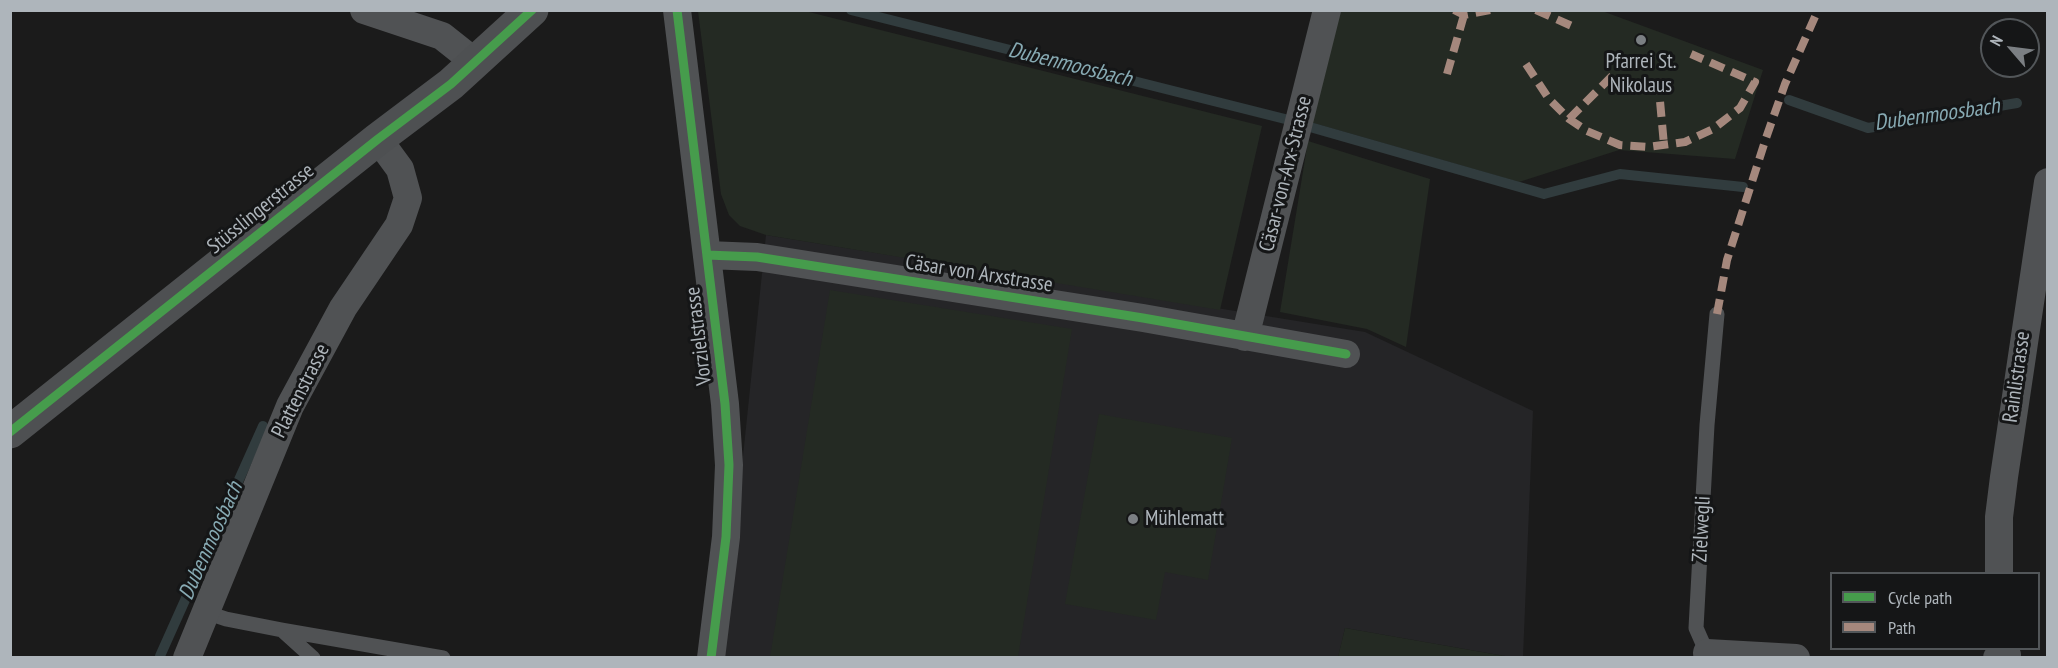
<!DOCTYPE html>
<html>
<head>
<meta charset="utf-8">
<style>
	body { margin:0 }
	#map { position:relative; width:2058px; height:668px; overflow:hidden; background:#1b1b1b; font-family:"PT Sans Narrow",sans-serif }
	canvas { display:block }
	.frame { position:absolute; inset:0; border:12px solid #aeb5bb; pointer-events:none }
	.legend { position:absolute; left:1830px; top:572px; width:210px; height:78px; box-sizing:border-box; background:#151617; border:2px solid #525659; margin:0; padding:8px 10px; list-style:none; font-size:18px; color:#aeb5bb }
	.legend li { display:flex; align-items:center; gap:12px; height:30px }
	.legend b { width:30px; border:2px solid #525659 }
	.north { position:absolute; left:1980px; top:18px; width:60px; height:60px; box-sizing:border-box; background:#151617; border:2px solid #525659; border-radius:50%; rotate:298deg; font-size:16px; font-weight:700; line-height:24px; text-align:center; color:#aeb5bb }
	.north::after { content:''; display:block; margin:auto; width:21px; height:27px; background:#7b7f83; clip-path:polygon(50% 0,100% 100%,50% 72%,0 100%) }
</style>
</head>
<body>
<div id="map">
<canvas width="2058" height="668"></canvas>
<div class="frame"></div>
<ul class="legend">
<li><b style="height:8px;background:#469c4c"></b>Cycle path</li>
<li><b style="height:8px;background:#a5887d"></b>Path</li>
</ul>
<div class="north">N</div>
</div>
<script>
const context = document.querySelector('canvas').getContext('2d');
context.lineJoin = 'round';
function paint(path, color) { context.fillStyle = color; context.fill(path, 'evenodd'); }
const toPath = rows => new Path2D(rows.map(r => 'M' + r).join(''));
function strokePath(path, color, width, dash) { context.strokeStyle = color; context.lineWidth = width; context.lineCap = dash ? 'butt' : 'round'; context.setLineDash(dash || []); context.stroke(path); }
function label(font, color, halo, rows, align = 'center') {
  context.font = font + ' "PT Sans Narrow",sans-serif'; context.lineWidth = 6; context.setLineDash([]); context.textBaseline = 'middle'; context.strokeStyle = halo; context.fillStyle = color; for (const [text, x, y, turn = 0] of rows) {
    context.save(); context.translate(x, y); context.rotate((+turn || 0) * Math.PI / 180); context.textAlign = isNaN(turn) ? turn : align; if (halo) context.strokeText(text, 0, 0); context.fillText(text, 0, 0); context.restore();
  }
}
paint(toPath([
	[766,235,1365,332,1533,411,1523,657,1510,657,1345,628,1338,658,722,658]
]), '#252527');
paint(toPath([
	[698,11,805,11,1262,126,1220,310,766,235,740,226,729,215,721,194],
	[1334,11,1602,11,1763,70,1735,159,1619,150,1519,182,1310,122],
	[1308,141,1430,179,1406,347,1367,329,1280,312],
	[830,290,1072,329,1018,657,770,657],
	[1099,414,1232,438,1208,580,1165,572,1156,620,1065,604],
	[1345,628,1510,657,1338,657]
]), '#242a23');
strokePath(toPath([
	[851,10,1289,120],
	[1789,100,1868,128,2017,103],
	[1310,127,1544,194,1620,174,1743,187],
	[160,656,263,426]
]), '#313c3e', 10);
strokePath(toPath([
	[205,612,226,619,282,630,443,658],
	[282,630,313,658],
	[1707,653,1696,628,1707,425,1717,314]
]), '#505254', 15);
strokePath(toPath([
	[364,10,442,36,476,63],
	[677,10,725,404,729,465,726,537,711,658],
	[707,255,757,257,1143,318,1346,354],
	[1245,337,1327,10],
	[1999,574,1999,517,2004,477,2048,182],
	[1707,653,1796,658],
	[187,658,290,406,343,308,399,225,408,198,400,169,378,139],
	[1997,658,2007,655]
]), '#505254', 28);
strokePath(toPath([
	[10,432,378,139,451,84,532,10]
]), '#4e5052', 33);
strokePath(toPath([
	[1454,10,1464,15,1490,10],
	[1536,10,1574,27],
	[1526,64,1549,99,1569,119,1587,131,1620,145,1648,147,1685,142,1713,129,1740,108,1755,82,1691,54],
	[1447,74,1464,15],
	[1658,79,1664,145],
	[1569,119,1615,73],
	[1717,314,1727,260,1766,138,1785,84,1818,10]
]), '#a5887d', 8, [15, 8]);
strokePath(toPath([
	[677,10,725,404,729,465,726,537,711,658],
	[707,255,757,257,1143,318,1346,354],
	[10,432,378,139,451,84,532,10]
]), '#469c4c', 9);
for (const [x, y, r, color] of [
	[1641,40,6,"#7b7f83"],
	[1133,519,6,"#7b7f83"]
]) { const dot = new Path2D(); dot.arc(x, y, r, 0, 2 * Math.PI); context.fillStyle = color; context.fill(dot); strokePath(dot, '#151617', 2); }
label('21px', '#aeb5bb', '#151617', [
	["Pfarrei St.",1641,62],
	["Nikolaus",1641,86],
	["Mühlematt",1145,519,"left"]
]);
label('21px', '#aeb5bb', '#151617', [
	["Cäsar-von-Arx-Strasse",1286,174,-76],
	["Stüsslingerstrasse",261,209,-39],
	["Cäsar von Arxstrasse",979,274,9],
	["Vorzielstrasse",699,336,-97],
	["Rainlistrasse",2017,377,-82],
	["Plattenstrasse",301,391,-63],
	["Zielwegli",1702,529,-87]
]);
label('italic 22px', '#87aab3', '#151617', [
	["Dubenmoosbach",1070,65,14],
	["Dubenmoosbach",1937,115,-8],
	["Dubenmoosbach",211,541,-66]
]);
</script>
</body>
</html>
